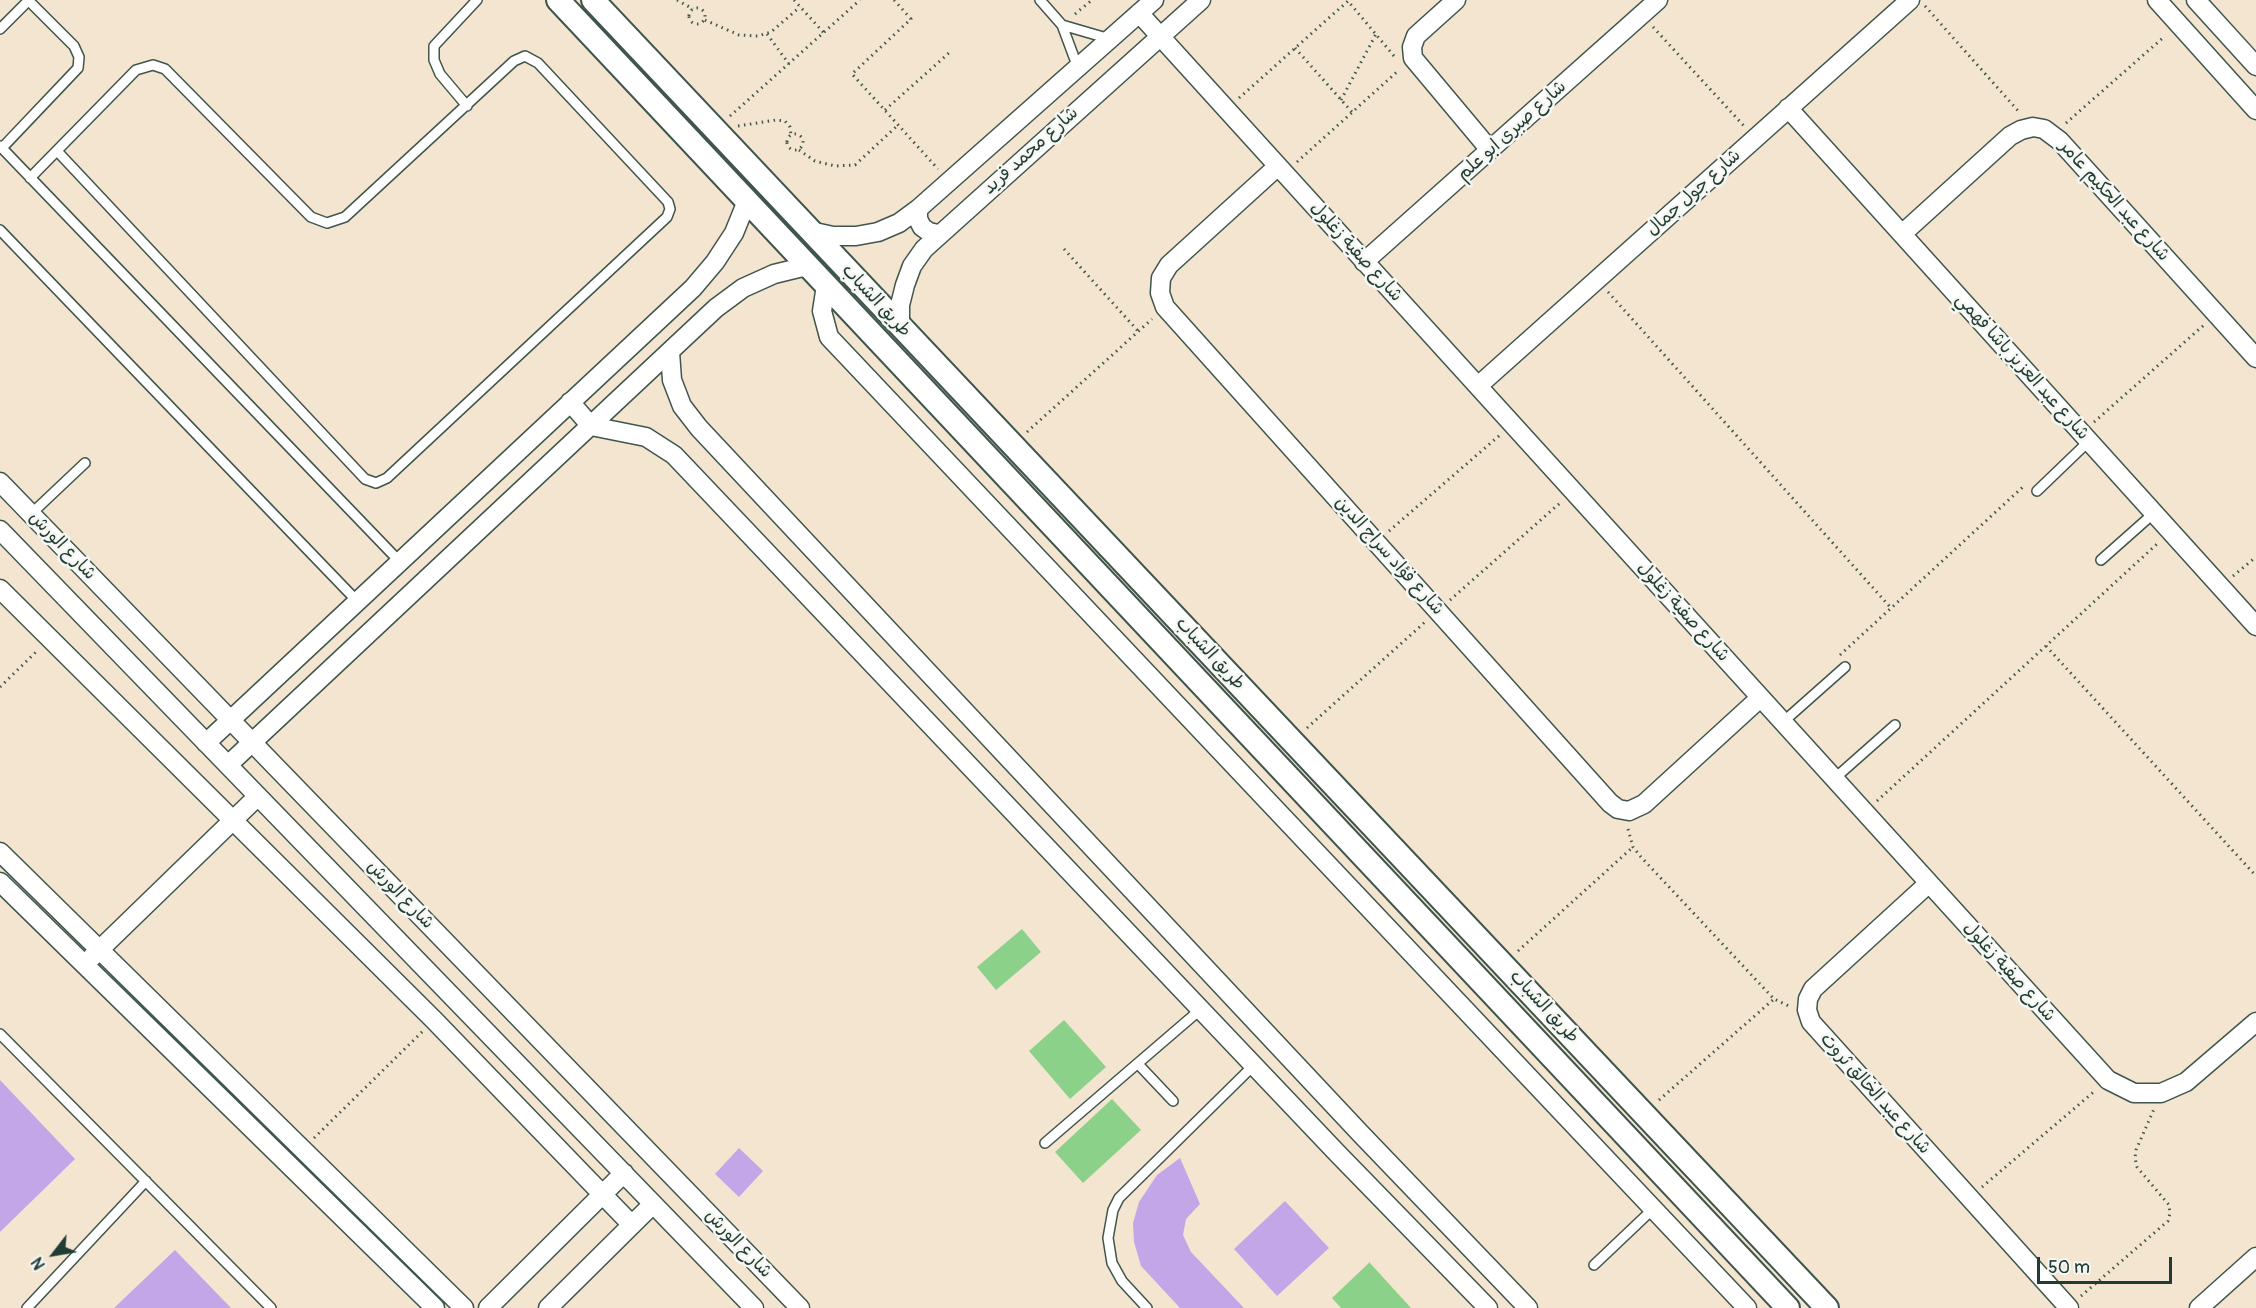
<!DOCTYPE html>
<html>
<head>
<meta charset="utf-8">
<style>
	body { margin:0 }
	#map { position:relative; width:2256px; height:1308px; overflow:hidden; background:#f4e5d1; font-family:Pangolin,sans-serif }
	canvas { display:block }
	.north { position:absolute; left:24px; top:1224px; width:60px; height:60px; -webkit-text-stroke:4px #f6f6f2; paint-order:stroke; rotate:239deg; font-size:16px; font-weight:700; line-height:24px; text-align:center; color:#1f3d34 }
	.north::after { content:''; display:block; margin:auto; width:21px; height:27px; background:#1f3d34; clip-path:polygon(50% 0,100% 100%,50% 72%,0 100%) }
	.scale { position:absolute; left:2037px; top:1257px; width:135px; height:27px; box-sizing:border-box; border:3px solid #1f3d34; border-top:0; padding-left:8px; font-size:18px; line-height:21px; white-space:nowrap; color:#1f3d34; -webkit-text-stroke:4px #f6f6f2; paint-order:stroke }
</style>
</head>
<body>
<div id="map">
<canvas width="2256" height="1308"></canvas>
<div class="north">N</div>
<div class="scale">50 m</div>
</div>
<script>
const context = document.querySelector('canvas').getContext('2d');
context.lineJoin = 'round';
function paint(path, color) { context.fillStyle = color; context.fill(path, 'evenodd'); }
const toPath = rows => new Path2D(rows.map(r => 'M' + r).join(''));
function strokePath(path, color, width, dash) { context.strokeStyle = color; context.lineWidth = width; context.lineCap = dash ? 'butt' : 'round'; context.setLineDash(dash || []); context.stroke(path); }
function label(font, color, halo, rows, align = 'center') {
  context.font = font + ' Pangolin,"Playpen Sans Arabic",sans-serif'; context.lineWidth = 5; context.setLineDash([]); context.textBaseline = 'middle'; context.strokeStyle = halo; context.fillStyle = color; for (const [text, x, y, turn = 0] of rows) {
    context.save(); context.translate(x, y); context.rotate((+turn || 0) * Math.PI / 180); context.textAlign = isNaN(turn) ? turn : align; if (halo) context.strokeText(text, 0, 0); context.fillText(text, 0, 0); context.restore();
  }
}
paint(toPath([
	[1022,929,1041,952,996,990,977,967],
	[1064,1020,1106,1067,1070,1099,1029,1051],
	[1112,1099,1141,1130,1083,1183,1055,1152],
	[1370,1262,1370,1263,1411,1308,1341,1308,1332,1298]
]), '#8cd18a');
paint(toPath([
	[0,1080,75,1159,0,1232],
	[739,1148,763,1171,739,1197,715,1174],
	[1180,1158,1200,1204,1186,1219,1183,1235,1191,1252,1244,1308,1180,1308,1141,1266,1134,1242,1133,1223,1139,1202,1157,1175],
	[1285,1201,1329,1248,1277,1296,1234,1249],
	[175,1250,231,1308,114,1308]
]), '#c3a6e8');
const service = toPath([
	[1040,0,1062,25,1078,68],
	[1062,25,1110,39],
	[0,29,29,0],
	[467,106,440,74,434,60,434,46,477,0],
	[0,146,400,562],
	[2,148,78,68,79,57,74,46,28,0],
	[30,178,136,70,153,65,165,69,311,217,327,223,345,217,514,61,525,56,538,63,668,202,670,209,667,217,387,478,376,483,365,479,57,151],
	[0,230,357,601],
	[2037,491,2089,441],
	[31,514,85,463],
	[2101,560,2154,513],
	[1783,722,1845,667],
	[1834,779,1895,725],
	[0,1034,271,1308],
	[1138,1064,1173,1101],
	[1045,1143,1201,1009],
	[1594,1265,1653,1209],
	[27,1308,146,1181],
	[1147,1308,1122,1281,1112,1263,1108,1238,1113,1210,1119,1198,1254,1065]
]);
const minor = toPath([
	[1456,0,1416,36,1412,47,1413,58,1490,150],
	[2157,0,2256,110],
	[2196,0,2256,66],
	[1139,13,2108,1080,2134,1093,2161,1093,2186,1082,2256,1022],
	[1788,108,2256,626],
	[1278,166,1169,265,1161,278,1160,293,1165,307,1610,803,1618,809,1629,811,1644,804,1760,698],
	[918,209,918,219,922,227,929,232,938,234],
	[810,231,833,236,856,236,878,232,899,223,918,209,1154,0],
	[1902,234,2010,136,2021,130,2033,127,2044,129,2060,141,2256,358],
	[1364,262,1658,0],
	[826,285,822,311,829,337,847,356,1747,1308],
	[900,326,900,305,905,285,912,266,924,249,1201,0],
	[670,352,672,380,682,406,699,428,1360,1133,1528,1308],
	[1478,386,1910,0],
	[570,402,591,426,646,437,674,455,1338,1154,1488,1308],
	[0,482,800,1308],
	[0,530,754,1308],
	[0,589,434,1020,632,1225],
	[206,743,693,288,715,262,734,233,747,201],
	[228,765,716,308,743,288,774,274,807,266],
	[0,852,464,1308],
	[0,882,435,1308],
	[1929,883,1813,989,1808,999,1807,1010,1811,1022,2069,1308],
	[92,957,258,796],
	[488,1308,624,1173],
	[548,1308,653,1204],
	[2199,1308,2256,1257]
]);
const tertiary = toPath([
	[558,0,1788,1308],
	[593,0,1827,1308]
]);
strokePath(service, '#3f564c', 12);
strokePath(minor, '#3f564c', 21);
strokePath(tertiary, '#3f564c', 26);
strokePath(toPath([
	[677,0,693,9],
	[794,0,824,33],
	[894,0,911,19,852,74,938,169],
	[1925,6,2020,113],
	'689 16a8 8 0 1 1 16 0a8 8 0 1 1-16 0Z',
	[1075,14,1092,0],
	[705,20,739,35,758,36,771,32,800,7],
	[1653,27,1744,126],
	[767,34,789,64],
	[1295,48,1352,112],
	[1239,98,1348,1,1394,56],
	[1341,100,1376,34],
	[885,110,951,51],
	[730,116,860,0],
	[2066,123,2165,36],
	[738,126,776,120,785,121,790,127,791,135],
	'787 142a8 8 0 1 1 16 0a8 8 0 1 1-16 0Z',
	[799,150,815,161,835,166,855,165,898,125],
	[1297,162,1399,70],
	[1064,249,1138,331],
	[1608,292,1891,608],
	[2094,422,2204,325],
	[1027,432,1152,319],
	[1389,531,1500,435],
	[2233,576,2256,557],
	[1450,600,1560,503],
	[2046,646,2256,876],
	[1840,655,2025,485],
	[0,687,37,651],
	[1307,728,1425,622],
	[1877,801,2157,544],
	[1628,829,1633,847,1641,857,1774,999,1791,1007],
	[1518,951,1633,847],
	[1659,1100,1774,999],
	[314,1138,423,1031],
	[1982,1187,2096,1090],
	[2081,1296,2168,1221,2170,1213,2169,1205,2137,1167,2135,1158,2136,1150,2154,1109]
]), '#3f564c', 3, [1.5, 4.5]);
strokePath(service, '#fff', 9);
strokePath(minor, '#fff', 18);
strokePath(tertiary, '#fff', 22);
label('18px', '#1f3d34', '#f6f6f2', [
	["شارع صبرى ابو علم",1512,131,-42],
	["شارع محمد فريد",1031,151,-42],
	["شارع جول جمال",1694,193,-42],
	["شارع عبد الحكيم عامر",2114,201,48],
	["شارع صفية زغلول",1356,252,48],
	["طريق الشباب",876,301,47],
	["شارع عبد العزيز باشا فهمي",2022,367,48],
	["شارع الورش",62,546,46],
	["شارع فؤاد سراج الدين",1389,556,48],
	["شارع صفية زغلول",1683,612,48],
	["طريق الشباب",1210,654,47],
	["شارع الورش",400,895,46],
	["شارع صفية زغلول",2009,972,48],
	["طريق الشباب",1544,1007,47],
	["شارع عبد الخالق ثروت",1875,1094,48],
	["شارع الورش",738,1244,46]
]);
</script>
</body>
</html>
